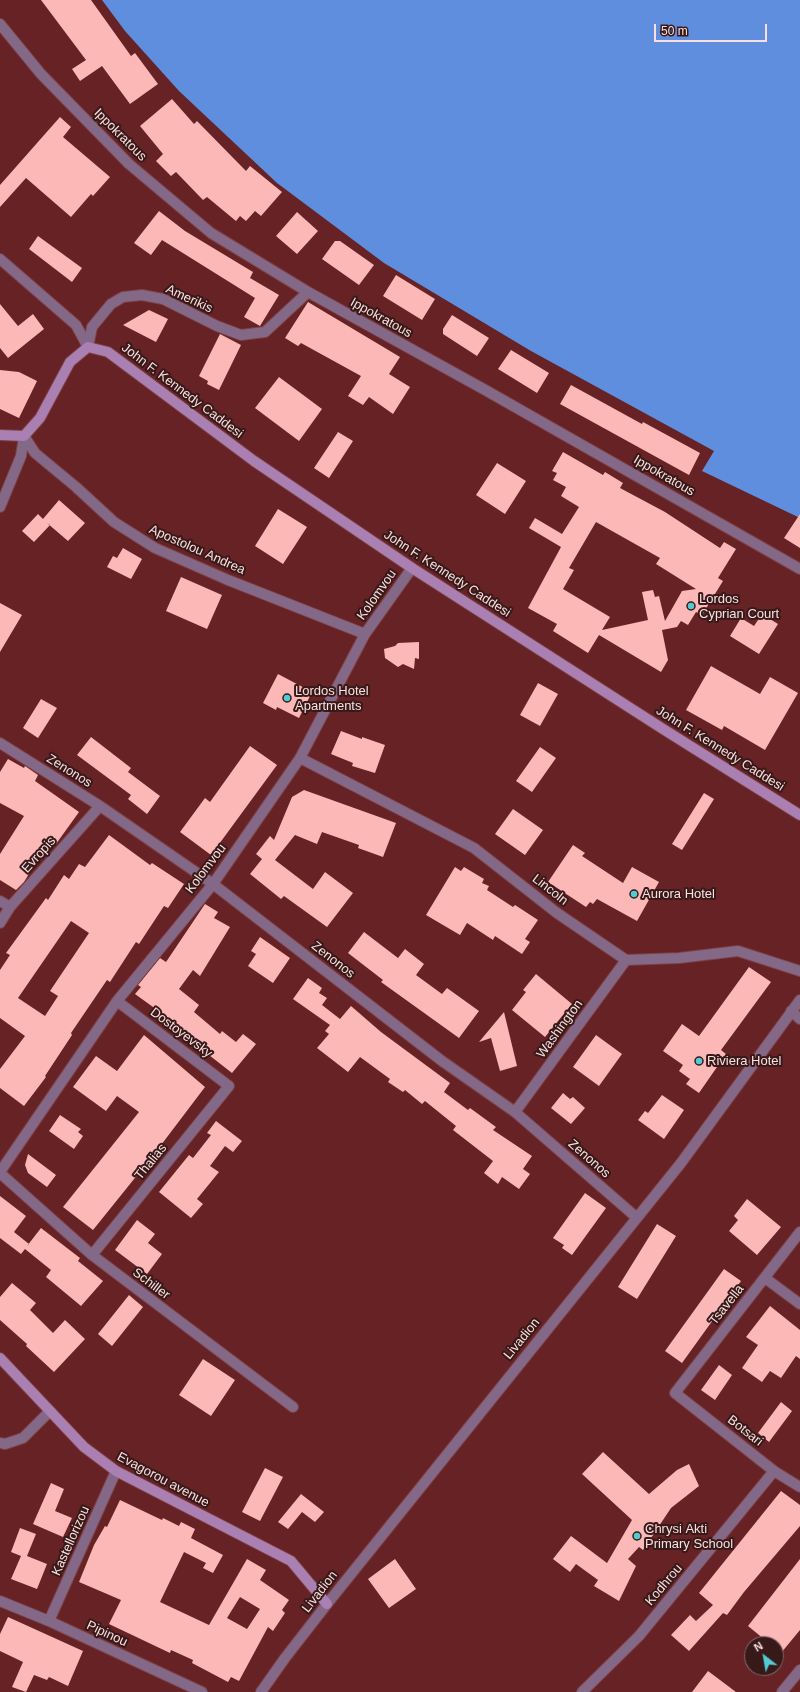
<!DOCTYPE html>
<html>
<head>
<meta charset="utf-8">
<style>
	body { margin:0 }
	#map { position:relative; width:800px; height:1692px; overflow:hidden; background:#662225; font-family:Arial,sans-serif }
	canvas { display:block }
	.north { position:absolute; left:744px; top:1636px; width:40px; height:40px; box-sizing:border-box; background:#371919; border:1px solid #856868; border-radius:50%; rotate:329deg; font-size:11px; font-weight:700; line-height:16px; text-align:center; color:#fadfde }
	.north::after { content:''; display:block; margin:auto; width:14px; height:18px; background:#51ccd3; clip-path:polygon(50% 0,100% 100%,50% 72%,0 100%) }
	.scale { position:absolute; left:654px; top:24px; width:113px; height:18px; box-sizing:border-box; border:2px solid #fadfde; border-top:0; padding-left:5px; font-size:12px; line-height:14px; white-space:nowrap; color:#fadfde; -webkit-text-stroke:3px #371919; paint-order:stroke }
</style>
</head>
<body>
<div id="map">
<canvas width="800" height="1692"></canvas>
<div class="north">N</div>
<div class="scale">50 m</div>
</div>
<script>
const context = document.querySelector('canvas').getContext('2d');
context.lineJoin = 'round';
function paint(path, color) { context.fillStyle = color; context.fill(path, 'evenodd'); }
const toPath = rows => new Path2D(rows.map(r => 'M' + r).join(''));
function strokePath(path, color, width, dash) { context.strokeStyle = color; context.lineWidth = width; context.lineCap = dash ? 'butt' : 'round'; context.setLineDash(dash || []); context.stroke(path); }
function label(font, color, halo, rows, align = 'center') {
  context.font = font + ' Arial,sans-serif'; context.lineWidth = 4; context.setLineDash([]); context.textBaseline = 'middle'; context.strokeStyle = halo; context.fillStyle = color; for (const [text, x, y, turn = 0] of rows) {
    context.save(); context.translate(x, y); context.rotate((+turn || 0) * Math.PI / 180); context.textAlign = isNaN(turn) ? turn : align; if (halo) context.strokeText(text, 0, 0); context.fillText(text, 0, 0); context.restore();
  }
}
paint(toPath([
	[102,0,800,0,800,518,702,471,714,451,531,351,384,263,277,183,179,91,125,31]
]), '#608ede');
paint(toPath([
	[41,0,91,0,131,56,135,53,158,84,130,104,102,66,80,81,72,69,86,60],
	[172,99,194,124,197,121,246,171,250,166,282,192,261,216,255,211,246,221,240,216,236,221,207,197,203,200,176,172,171,176,156,161,163,154,140,126],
	[60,117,71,127,63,137,110,177,93,196,91,194,71,217,26,178,0,207,0,185],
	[159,211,185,231,253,272,250,278,279,295,260,326,244,317,255,298,162,240,151,255,134,243],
	[297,212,318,231,297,254,276,236],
	[38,236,82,268,72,282,29,249],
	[335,241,340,241,374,265,359,285,322,259],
	[396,275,435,299,422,320,383,296],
	[308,302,400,357,389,374,410,387,393,414,369,397,363,405,348,396,361,376,301,343,298,346,285,338],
	[0,304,18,326,33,314,44,329,8,358,0,348],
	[149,310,168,319,156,342,123,325],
	[452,315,489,338,477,356,443,334,443,329],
	[220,334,241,345,219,390,207,384,208,381,199,376],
	[511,350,549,373,537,393,498,369],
	[0,370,19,372,37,381,19,418,0,409],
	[279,377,322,409,299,441,255,408],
	[571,385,642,424,643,422,700,453,689,475,560,404],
	[338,432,353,441,329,478,314,468],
	[563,452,603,475,605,472,623,483,620,488,665,512,720,548,724,542,736,549,718,578,723,581,702,615,696,612,688,625,681,621,677,627,662,630,668,660,661,672,599,635,588,653,553,631,557,624,528,608,561,547,529,528,535,518,562,534,579,507,561,496,566,487,553,480,557,473,552,471],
	[596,522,660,558,656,564,696,589,682,591,665,621,659,596,655,597,653,590,642,592,648,620,602,630,610,617,563,589,574,570,569,568],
	[497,463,526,481,505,514,476,495],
	[59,500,85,523,68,541,47,523,50,525,34,542,22,531,38,514,43,519],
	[278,509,307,527,283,564,255,546],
	[800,514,800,548,784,538],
	[123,548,142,559,131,579,107,567,113,556,117,558],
	[181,577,222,595,207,629,166,611],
	[0,603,22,615,0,652],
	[762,614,778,624,759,654,730,636,741,618,754,626],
	[419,642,419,659,415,658,414,669,403,664,398,667,385,658,384,649,395,646,398,643],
	[711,666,760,694,770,677,798,693,765,750,724,726,722,730,686,710],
	[278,674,312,692,299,718,277,707,276,710,263,703],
	[538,683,558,694,540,726,520,715],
	[41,699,57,708,38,738,23,728],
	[341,731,362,739,362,737,385,745,375,773,352,766,353,763,331,754],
	[91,737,131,768,128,772,160,796,147,814,128,799,131,795,77,755],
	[250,746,277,765,211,855,180,832,205,798,210,802],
	[540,747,556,758,532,792,516,781],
	[8,759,24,768,25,766,38,775,35,781,79,812,56,844,50,839,24,882,16,890,0,880,0,854,24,816,0,803,0,772],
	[304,790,396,823,383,857,358,848,359,845,322,832,317,844,295,835,275,860,313,889,325,872,353,893,327,927,284,896,281,899,250,874,262,859,256,854,270,836,274,840,292,797],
	[704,793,714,799,682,850,672,844],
	[513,809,543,830,525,855,495,834],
	[109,835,150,865,152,863,184,884,168,908,164,906,139,944,136,942,110,982,107,980,71,1033,72,1035,45,1076,46,1077,24,1106,0,1088,0,1069,25,1036,0,1018,0,970,10,955,6,953,46,898,48,900,64,875,69,879,79,864,85,867],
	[71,921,89,933,50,991,58,996,45,1016,18,998],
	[573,845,585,853,582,856,623,883,632,867,659,882,637,921,597,899,593,904,590,902,586,907,548,882],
	[455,867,461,871,464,867,484,879,482,883,489,886,487,890,513,907,515,905,538,920,525,939,530,942,522,954,495,936,493,940,467,923,460,935,426,915],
	[205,904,218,912,214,918,230,927,200,976,193,970,179,989,199,1005,194,1012,220,1034,222,1031,236,1042,243,1034,256,1044,232,1073,168,1023,171,1020,135,994,141,987,138,985,160,958,166,962],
	[364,932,398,958,405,949,424,964,416,975,442,994,447,988,479,1011,459,1038,381,982,383,980,348,953],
	[260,937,290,958,273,983,248,966,256,954,251,951],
	[749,967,771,982,721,1050,726,1054,699,1093,686,1084,690,1079,679,1071,683,1065,663,1051,682,1024,699,1036],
	[536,974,572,1004,545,1037,512,1010,526,992,523,990],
	[308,978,322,988,319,993,327,998,322,1005,340,1019,351,1006,381,1032,450,1083,444,1092,468,1110,470,1108,496,1127,493,1130,532,1156,523,1169,530,1174,519,1189,502,1177,498,1184,484,1173,493,1161,453,1130,456,1126,425,1101,422,1104,405,1090,403,1092,388,1082,390,1079,360,1057,348,1072,317,1048,329,1034,325,1031,330,1025,293,999],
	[504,1012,517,1066,500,1071,491,1038,479,1042],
	[144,1035,205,1087,155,1153,93,1230,63,1207,139,1112,117,1096,106,1111,73,1087,96,1056,117,1071],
	[596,1035,622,1054,599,1086,573,1067],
	[563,1093,570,1099,573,1097,585,1108,571,1124,551,1108],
	[662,1095,684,1110,664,1139,638,1120,645,1111,648,1113],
	[60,1115,81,1129,78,1132,83,1136,74,1149,49,1131],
	[216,1121,242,1141,233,1152,225,1146,210,1166,219,1172,197,1199,203,1204,191,1218,159,1192,189,1155,193,1158,211,1135,207,1133],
	[28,1154,56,1175,47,1187,28,1173,25,1165],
	[585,1193,606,1208,572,1255,562,1248,564,1245,553,1238],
	[0,1196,26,1216,14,1232,29,1244,27,1246,41,1228,80,1258,78,1261,103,1281,81,1306,46,1277,51,1270,25,1249,21,1254,0,1238],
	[747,1199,781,1227,757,1255,729,1231,738,1220,734,1216],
	[137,1220,155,1234,148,1243,162,1254,147,1274,115,1250],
	[657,1224,676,1236,637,1299,618,1287],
	[724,1269,741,1281,682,1363,665,1351],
	[12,1283,36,1303,30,1310,53,1333,65,1320,85,1339,54,1372,26,1346,27,1344,0,1320,0,1297],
	[129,1295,143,1307,112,1346,98,1334],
	[770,1306,800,1330,800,1359,796,1356,781,1378,770,1371,762,1382,742,1368,758,1345,746,1337],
	[203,1359,235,1380,211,1416,179,1395],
	[719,1365,732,1375,715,1400,701,1390],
	[781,1402,792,1411,769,1442,758,1433],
	[603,1452,649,1494,677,1470,689,1464,699,1486,671,1508,643,1550,639,1547,628,1559,636,1566,619,1601,594,1586,598,1580,576,1564,570,1572,553,1559,571,1536,607,1563,632,1520,582,1474],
	[265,1468,283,1477,260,1521,242,1512],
	[51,1483,64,1489,55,1511,72,1518,63,1537,33,1524],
	[781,1491,800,1505,800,1526,744,1592,727,1615,723,1613,689,1651,671,1635,690,1615,696,1621,713,1605,699,1593],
	[301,1494,324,1512,315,1522,302,1512,288,1529,278,1522],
	[120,1500,162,1520,163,1518,179,1526,181,1522,195,1529,191,1538,223,1555,213,1573,203,1568,206,1563,184,1552,160,1602,209,1625,247,1559,266,1570,260,1580,289,1600,282,1610,285,1613,273,1631,268,1627,239,1681,231,1677,228,1682,192,1663,193,1660,171,1650,170,1653,109,1624,121,1600,79,1582,94,1545,105,1526,107,1527],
	[240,1597,260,1609,247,1629,227,1618],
	[20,1528,36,1534,27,1556,47,1564,37,1589,11,1579,21,1556,11,1552],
	[395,1559,416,1589,389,1608,368,1579],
	[800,1559,800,1630,781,1653,776,1649,776,1644,770,1644,748,1626],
	[8,1617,83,1651,68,1686,49,1677,47,1680,34,1675,26,1692,12,1687,23,1662,0,1651,0,1634],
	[708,1671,736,1692,692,1692]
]), '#fbb8b6');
const street = toPath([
	[0,24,41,74,129,164,211,233,308,292,487,391,800,569],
	[0,259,76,325,88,347],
	[88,347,92,327,111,304,123,297,142,295,163,299,217,326,241,335,265,332,308,292],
	[24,436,35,453,76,487,114,522,155,548,228,580,365,634],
	[0,507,21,456,24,436],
	[0,743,100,806,213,884,442,1061,515,1112,636,1217],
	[300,758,474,848,557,913,626,960,679,958,738,951,800,971],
	[0,901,10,907],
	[0,923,10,907,100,806],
	[791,1011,800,1019],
	[515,1112,626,960],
	[0,1172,117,1001,213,884,300,758,365,634,412,568],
	[0,1173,92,1255,293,1407],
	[800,1232,675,1393,774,1471,800,1487],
	[92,1255,229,1086,117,1001],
	[765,1278,800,1304],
	[0,1443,5,1444,23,1438,50,1411],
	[0,1601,49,1621,202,1692],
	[49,1621,116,1471],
	[261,1692,285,1658,327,1604,681,1163,800,1000],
	[582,1692,639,1636,774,1471],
	[782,1692,800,1670]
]);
const secondary = toPath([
	[0,435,24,436,40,418,70,362,88,347,108,352,254,461,412,568,663,729,800,815],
	[0,1358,84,1447,116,1471,291,1561,327,1604]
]);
strokePath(street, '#7e4043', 12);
strokePath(secondary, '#7e4043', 12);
strokePath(street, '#836888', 10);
strokePath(secondary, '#aa7fb2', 10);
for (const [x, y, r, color] of [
	[691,606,4,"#51ccd3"],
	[287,698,4,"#51ccd3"],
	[634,894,4,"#51ccd3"],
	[699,1061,4,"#51ccd3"],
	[637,1536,4,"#51ccd3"]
]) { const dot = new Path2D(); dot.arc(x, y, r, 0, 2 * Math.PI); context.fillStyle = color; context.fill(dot); strokePath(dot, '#371919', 1.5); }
label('13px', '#fadfde', '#371919', [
	["Ippokratous",120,135,45],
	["Amerikis",189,299,25],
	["Ippokratous",381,318,29],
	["John F. Kennedy Caddesi",182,391,37],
	["Ippokratous",664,476,30],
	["Apostolou Andrea",197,550,24],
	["John F. Kennedy Caddesi",447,574,33],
	["Kolomvou",377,595,-55],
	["John F. Kennedy Caddesi",720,749,32],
	["Zenonos",69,771,32],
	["Evropis",39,855,-48],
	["Kolomvou",206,869,-53],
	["Lincoln",550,890,38],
	["Zenonos",333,960,38],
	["Washington",560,1029,-54],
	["Dostoyevsky",181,1033,37],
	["Zenonos",589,1159,41],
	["Thalias",151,1162,-51],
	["Schiller",151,1284,37],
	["Tsavella",727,1305,-52],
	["Livadion",522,1339,-51],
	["Botsari",745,1431,38],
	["Evagorou avenue",163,1480,28],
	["Kastellorizou",71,1541,-66],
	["Kodhrou",664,1585,-50],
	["Livadion",320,1592,-52],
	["Pipinou",107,1634,25]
]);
label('13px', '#fadfde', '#371919', [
	["Lordos",699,599],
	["Cyprian Court",699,614],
	["Lordos Hotel",295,691],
	["Apartments",295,706],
	["Aurora Hotel",642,894],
	["Riviera Hotel",707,1061],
	["Chrysi Akti",645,1529],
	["Primary School",645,1544]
], 'left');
</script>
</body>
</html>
